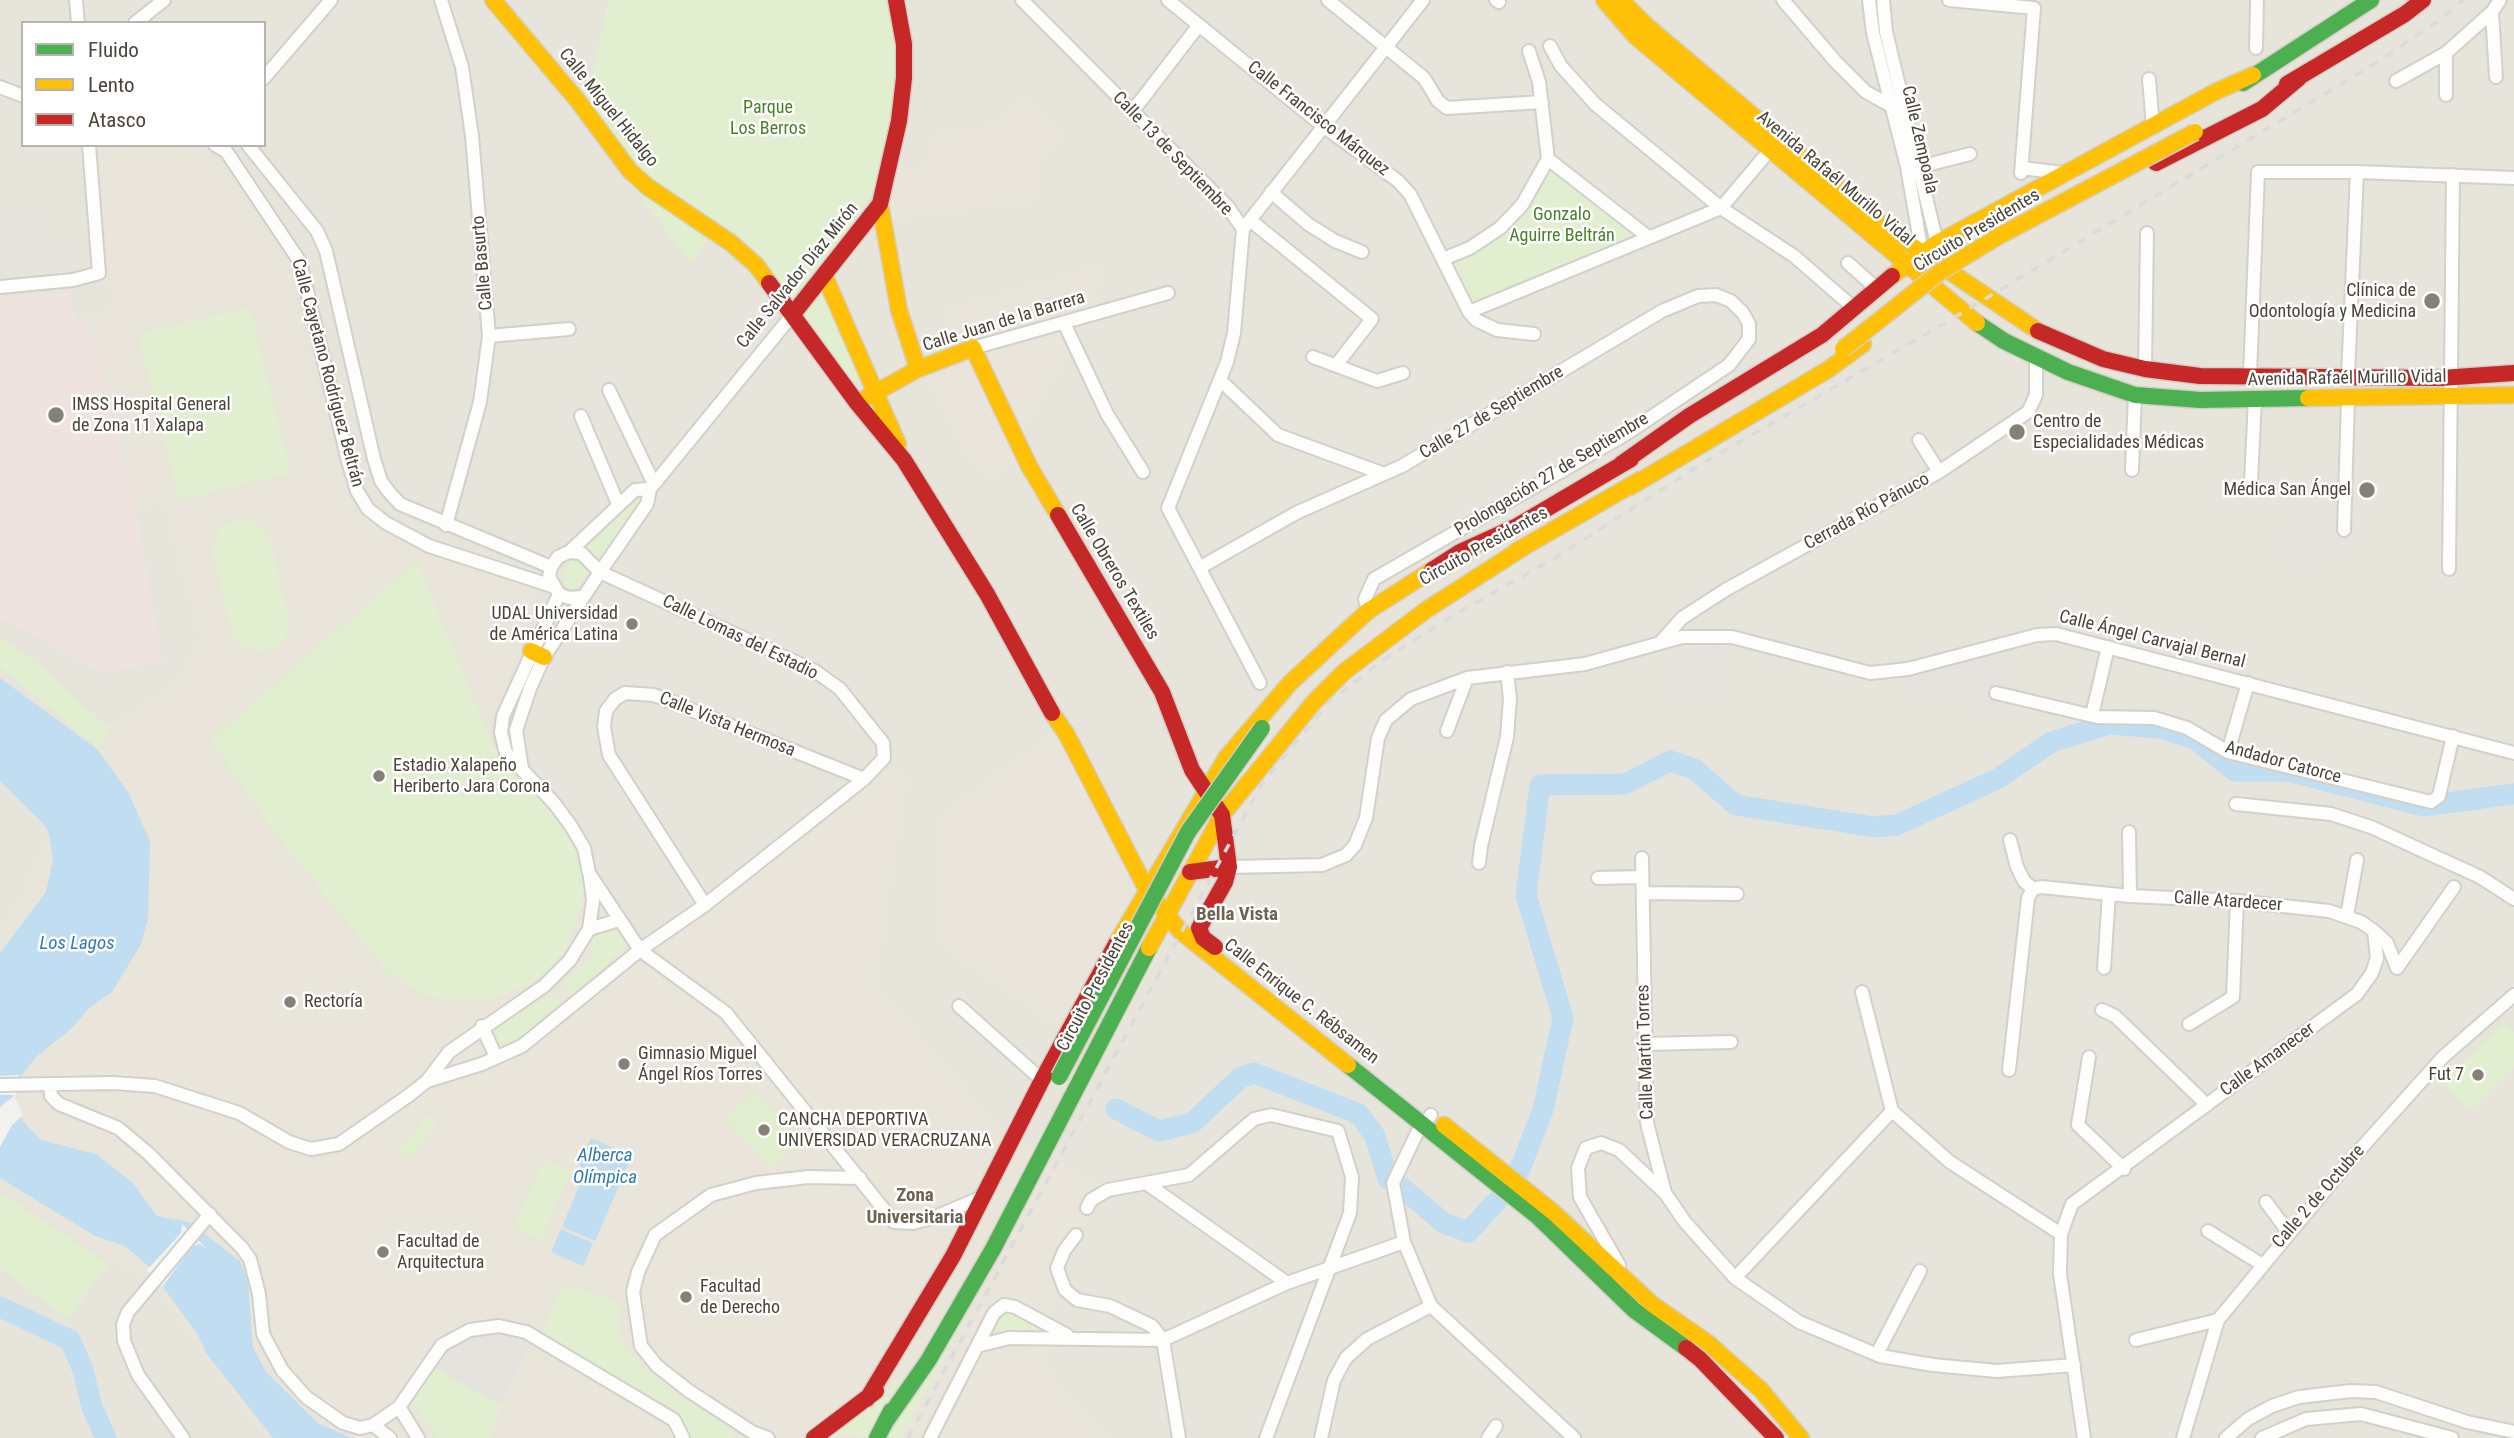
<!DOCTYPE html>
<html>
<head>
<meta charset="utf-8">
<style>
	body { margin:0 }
	#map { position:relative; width:2514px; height:1438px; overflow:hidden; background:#f4f2ee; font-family:"Roboto Condensed",sans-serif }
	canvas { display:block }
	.legend { position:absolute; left:21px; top:21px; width:245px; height:126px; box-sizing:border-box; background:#fff; border:2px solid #b7b4b0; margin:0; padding:9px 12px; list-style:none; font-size:21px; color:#4b4439 }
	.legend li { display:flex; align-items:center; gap:14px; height:35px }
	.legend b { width:35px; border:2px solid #b7b4b0 }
</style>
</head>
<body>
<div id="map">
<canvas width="2514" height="1438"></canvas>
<ul class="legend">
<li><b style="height:9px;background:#4caf50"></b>Fluido</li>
<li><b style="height:9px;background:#ffc107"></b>Lento</li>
<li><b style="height:9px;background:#c62828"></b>Atasco</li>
</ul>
</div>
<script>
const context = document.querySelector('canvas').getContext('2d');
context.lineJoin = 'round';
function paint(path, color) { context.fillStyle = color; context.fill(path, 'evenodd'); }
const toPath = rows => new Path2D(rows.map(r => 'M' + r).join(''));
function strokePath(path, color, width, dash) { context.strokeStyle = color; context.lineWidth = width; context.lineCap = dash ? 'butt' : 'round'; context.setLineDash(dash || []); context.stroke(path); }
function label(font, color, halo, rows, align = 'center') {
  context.font = font + ' "Roboto Condensed",sans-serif'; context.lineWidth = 5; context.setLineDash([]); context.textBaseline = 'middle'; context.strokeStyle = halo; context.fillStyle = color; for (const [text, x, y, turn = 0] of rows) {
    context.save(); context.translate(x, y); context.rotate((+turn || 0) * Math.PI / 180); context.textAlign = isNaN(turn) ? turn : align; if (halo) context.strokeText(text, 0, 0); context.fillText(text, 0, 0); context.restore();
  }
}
paint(toPath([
	[0,0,2514,0,2514,1438,0,1438],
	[23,23,264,23,264,145,23,145]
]), '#e7e4dc');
paint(toPath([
	[1026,92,1069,137,1039,160,1041,201,888,222,896,164,924,169,930,134,987,125],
	[172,146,209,156,226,171,285,253,335,470,351,500,380,529,446,560,529,584,538,605,495,712,491,728,494,748,552,804,574,842,582,864,639,950,716,901,867,786,888,766,909,773,876,982,999,1124,1108,1190,1063,1250,1050,1327,1047,1367,1111,1438,263,1438,153,1286,0,1187,0,928,17,900,102,729,176,682,189,661,198,637,163,505,136,510,87,317,111,303,98,149],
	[1100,264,1097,311,954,351,943,309],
	[1062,335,1070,353,1023,435,987,354],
	[970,359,1016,455,998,483,966,460,923,376],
	[1061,727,1129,868,1124,912,1060,1031,941,947,940,812]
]), '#eae5da');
paint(toPath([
	[69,292,76,319,87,317,136,510,163,662,102,673,0,617,0,297]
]), '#eee3df');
paint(toPath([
	[609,0,896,0,904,66,871,196,821,272,793,301,635,169,587,96],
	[1548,159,1647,236,1469,312,1443,259,1500,228],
	[629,181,709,238,691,264],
	[822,286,860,378,856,381,850,381,801,315],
	[250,307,291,473,179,500,138,334],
	[641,492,647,494,602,563,583,544],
	[243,519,259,523,269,534,290,621,285,639,279,646,263,652,247,649,232,635,213,554,214,539,222,527],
	[581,557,591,570,577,588,571,588,565,585,563,571,571,558],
	[417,561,494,748,552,804,574,842,582,864,584,887,580,909,564,951,550,969,532,983,490,1000,446,1000,424,995,387,972,280,839,210,740],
	[0,638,32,659,110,729,98,748,0,667],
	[610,928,622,932,626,946,571,995,563,985,595,955,591,938,601,930],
	[1164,945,901,1438,888,1438,1158,947],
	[552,995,560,1004,543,1017,525,1038,494,1047,491,1039,503,1019],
	[2504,1022,2514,1032,2514,1066,2470,1110,2442,1083],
	[756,1092,801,1142,772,1168,726,1118],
	[426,1115,437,1123,410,1159,399,1151],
	[544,1160,572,1172,540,1240,513,1228],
	[0,1192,109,1264,68,1319,0,1268],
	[563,1285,619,1301,618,1324,623,1343,636,1359,666,1387,731,1430,734,1438,691,1438,681,1414,542,1333],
	[1010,1310,1035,1322,1038,1332,1002,1333,996,1328,996,1321,999,1315],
	[435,1368,500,1405,492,1438,437,1438,412,1402],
	[904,1372,867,1438,836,1434,877,1401]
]), '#e1eecf');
paint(toPath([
	[39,222,41,247,77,245,79,269,0,274,0,225],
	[2292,523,2344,530,2357,531,2352,543,2328,552,2314,567,2281,557],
	[1726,644,1716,699,1679,703,1673,651],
	[2011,645,1999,710,1892,683,1894,673],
	[1453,696,1466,696,1455,747,1406,735,1427,710],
	[496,1332,531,1342,500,1405,435,1368,445,1349,470,1335]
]), '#e6e3df');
paint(toPath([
	[0,678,97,749,128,792,150,841,148,919,141,944,112,992,89,1008,72,1028,36,1057,17,1081,12,1104,23,1121,41,1140,96,1154,133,1183,157,1216,189,1222,240,1261,248,1282,253,1347,266,1372,318,1423,352,1438,273,1438,206,1353,198,1335,147,1265,125,1246,95,1236,0,1178,0,953,46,892,53,859,48,831,43,823,0,781],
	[591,1138,632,1156,595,1241,562,1227,586,1169,579,1166],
	[561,1229,593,1243,583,1266,551,1252]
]), '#c0ddf1');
paint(toPath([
	[19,1075,15,1098,23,1115,12,1125,0,1147,0,1107,15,1095,0,1095,0,1076],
	[182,1224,206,1248,200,1244,193,1246,162,1287,147,1270,181,1233]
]), '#f4f2ee');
strokePath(toPath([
	[1116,1109,1159,1131,1192,1123,1240,1078,1254,1073,1359,1114,1375,1136,1388,1179],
	[1516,1179,1543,1110,1563,1018,1526,895,1540,785,1625,784,1670,761,1694,769,1736,805,1874,827,1897,825,1999,778,2051,742,2110,724,2160,728,2195,739,2235,771,2288,771,2424,806,2514,794],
	[1401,1187,1444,1223,1468,1232,1497,1201],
	[0,1307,70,1340,83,1370,92,1407,106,1438]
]), '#c0ddf1', 21);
const street = toPath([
	[76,0,78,23],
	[441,0,462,67,472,136,489,336,480,402,446,525],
	[1022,0,1228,207,1243,229,1234,333,1227,362,1168,508,1260,683],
	[1168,0,1323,126,1398,181,1410,194,1469,312,1476,320,1497,330,1534,334],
	[1328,0,1424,78,1438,101,1447,108,1542,102],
	[1496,0,1499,2],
	[1783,0,1835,61,1866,92,1893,107,1898,106],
	[1869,0,1873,33,1907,167,1922,253],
	[1883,0,1886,32,1937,243],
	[1949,0,2034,8,2021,173],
	[2492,12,2496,77],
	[135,23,164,0],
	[1550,46,1561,66,1595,104,1721,208,1794,256,1855,309],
	[2256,48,2257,0],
	[1529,51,1539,82,1548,159],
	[2446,53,2446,95],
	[264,78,331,0],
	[2149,79,2153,127],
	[2396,81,2446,53,2492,12,2500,0],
	[0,87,23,96],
	[1132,112,1199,25],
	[215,145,226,151,300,262,348,461,357,491,368,509,386,523,429,546,552,586],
	[248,145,317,231,326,251,374,459,381,481,389,492,400,504,551,567],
	[1548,159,1647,236],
	[1919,167,1970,154],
	[2022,168,2063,173],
	[1271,192,1308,224,1335,241,1362,252],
	[1250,220,1372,319,1337,364],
	[1243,229,1423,0],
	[1443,259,1470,248,1500,228,1522,205,1548,159],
	[1848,263,1877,289],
	[0,287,73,280,99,273,89,145],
	[1469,312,1721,208,1769,151],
	[1064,323,1107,414,1143,472],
	[489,336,569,329],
	[973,348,1168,293],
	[1313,357,1377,381,1403,373],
	[2145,369,2147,233],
	[2250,376,2258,172,2357,172,2514,178],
	[2348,376,2357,172],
	[1220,380,1278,435,1384,474],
	[609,390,654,484],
	[581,416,618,504],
	[1919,440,1939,472],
	[2132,470,2135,395],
	[2251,482,2255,399],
	[2344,530,2348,399],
	[569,552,635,490,650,489],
	[1201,567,1296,513,1402,466,1662,311,1698,296,1716,295,1731,301,1743,313,1749,324,1749,339,1729,365,1626,434,1374,579,1365,599,1368,611],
	[2449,569,2453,175],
	[559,594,503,716,501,733,506,753,554,803,571,826,584,848,589,873,640,950,726,1013,894,1222,913,1223,935,1217,982,1197],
	[1660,643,1682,618,1727,589,1939,472,2028,412,2036,395,2036,358],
	[1996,693,2097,717,2154,718,2187,728,2228,752,2431,802,2439,796,2453,736],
	[2092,715,2108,647],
	[1447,731,1467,678],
	[2228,752,2248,683],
	[522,769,516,730,530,688,544,657,600,572,581,553,569,552,558,557,551,567,549,577,559,594,569,598,581,597],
	[2236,804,2331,814,2371,827,2480,877,2514,899],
	[2129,832,2130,896],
	[1642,858,1647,1123,1665,1193,1685,1222,1735,1278,1799,1322,1880,1356,1933,1365,1997,1371,2074,1365],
	[1479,863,1481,846,1507,737,1510,699,1507,672],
	[1229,867,1322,865,1346,855,1355,845,1366,818,1378,738,1386,720,1411,699,1467,678,1585,664,1682,637,1732,637,1870,673,1908,669,2037,635,2056,634,2514,753],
	[1598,878,1642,877],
	[2033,889,2041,887,2130,896,2237,901,2329,911,2361,922,2374,931,2387,943,2397,968],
	[1643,893,1737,894],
	[705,905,609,755,604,727,606,711,615,699,625,693,654,695,864,779],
	[2347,916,2357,860],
	[589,929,619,920],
	[2104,968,2109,894],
	[2397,968,2454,887],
	[1862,992,1892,1111,1950,1162,2061,1234],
	[959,1006,1042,1080],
	[2102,1010,2115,1016,2207,1105],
	[2189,1024,2233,997,2237,901],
	[482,1026,496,1057],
	[1644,1044,1731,1042],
	[2089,1057,2078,1125,2124,1169],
	[2009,1070,2028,898,2033,889,2024,881,2017,867,2010,840],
	[427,1081,482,1064,522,1046,640,950,705,905,864,779,884,758,883,743,840,689,815,671,600,572,647,504,650,489,793,314],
	[50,1084,51,1096,59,1104,118,1128,149,1154,242,1248,250,1259,259,1294,263,1334,282,1370,306,1397,343,1423,360,1428,373,1425,399,1407,442,1345,470,1330,499,1326,526,1332,674,1420,683,1438],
	[0,1085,113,1083,155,1086,239,1113,289,1142,311,1149,339,1144,408,1096,427,1081,449,1052,544,986,570,960,589,929,593,900,590,877],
	[1431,1115,1417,1133,1393,1183,1404,1242,1431,1306,1574,1438],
	[1146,1183,1287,1283],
	[2266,1202,2289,1233],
	[1087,1208,1091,1200,1108,1190,1189,1175,1254,1119,1271,1115,1338,1131,1352,1177,1350,1213,1266,1438],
	[2208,1231,2261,1264],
	[1076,1235,1064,1251,1057,1268,1065,1290,1077,1300,1110,1306,1152,1326,1163,1340,1179,1438],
	[1616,1269,1619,1265,1580,1197,1578,1168,1586,1148,1601,1143,1619,1150,1665,1193],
	[1735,1278,1892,1111],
	[2136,1340,2218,1320],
	[977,1346,1009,1338,1163,1340,1287,1283,1404,1242],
	[1877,1354,1920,1271],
	[399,1407,418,1438],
	[373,1425,390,1438],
	[183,1438,138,1375,124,1341,123,1324,128,1312,210,1214],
	[768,1438,752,1432,689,1391,657,1366,641,1346,633,1292,638,1272,655,1235,711,1195,756,1183,808,1177,860,1178],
	[930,1438,994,1313,1004,1305,1015,1307,1067,1335],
	[1321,1438,1334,1380,1346,1358,1367,1339,1431,1306],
	[1488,1438,1496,1426],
	[2084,1438,2060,1274,2061,1234,2072,1204,2357,994,2372,973,2377,958,2374,931],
	[2183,1438,2218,1320,2347,1164,2443,1057,2514,995],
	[2226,1438,2248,1419,2272,1406,2299,1397,2351,1391,2376,1392,2467,1422,2514,1432],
	[2262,1438,2306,1419,2361,1414,2452,1438]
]);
const fast = toPath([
	[2243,83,2371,0],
	[1977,323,2004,341,2068,372,2135,395,2200,400,2308,398],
	[1348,1065,1537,1216,1634,1310,1686,1348],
	[886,1421,928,1361,993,1249,1149,948],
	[877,1438,891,1411]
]);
const slow = toPath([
	[493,0,578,101,630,171,648,187,731,243,756,265,769,283],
	[1604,0,1635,36,1977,323],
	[1621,0,1647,26,1891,232,2038,331],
	[880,204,899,310,918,369],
	[1892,276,1937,243,2215,92,2253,75],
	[825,277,898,444],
	[2308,398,2514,395],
	[857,403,918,369,973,348,1029,466,1058,515],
	[1630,487,1829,369,1863,344],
	[1515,552,1640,480],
	[531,651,544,657],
	[1052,713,1067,735,1146,888,1180,931,1348,1065],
	[1116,944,1226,758,1290,683,1368,611,1432,570],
	[1149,948,1222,815,1314,702,1344,672,1426,610,1524,547],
	[1444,1125,1553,1212,1652,1304,1708,1343,1761,1390,1801,1438]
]);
const jam = toPath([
	[2287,84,2405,14,2423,0],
	[2156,163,2262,109,2299,78],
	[769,283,857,403,904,460,987,594,1052,713],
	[793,314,880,204,899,121,904,78,904,44,896,0],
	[2038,331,2103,359,2145,369,2200,376,2441,378,2514,373],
	[1621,464,1689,416,1822,335,1892,276],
	[1058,515,1162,692,1192,770,1222,815,1229,867,1225,882,1199,928,1203,938,1215,947],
	[1507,532,1631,459],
	[1432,570,1460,552,1515,527],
	[1190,872,1229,867],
	[1686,1348,1700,1359,1776,1438],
	[867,1399,953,1256,1042,1080,1116,944],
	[814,1438,876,1391]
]);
strokePath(street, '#d2d0cb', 16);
strokePath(fast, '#d3cfc5', 19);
strokePath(slow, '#d3cfc5', 19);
strokePath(jam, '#d3cfc5', 19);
strokePath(street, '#fdfdfc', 12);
strokePath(fast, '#4caf50', 16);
strokePath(slow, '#ffc107', 16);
strokePath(jam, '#c62828', 16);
strokePath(toPath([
	[908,1438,1260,787,1330,701,1382,661,1444,621,1558,556,1700,465,1945,323,2376,63,2441,19,2463,0]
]), '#dbdbda', 3.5, [9, 9]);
const fastBridge = toPath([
	[1059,1077,1188,832,1262,728]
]);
const slowBridge = toPath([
	[1843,349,1940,272,1999,236,2195,132]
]);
strokePath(fastBridge, '#d6cebb', 19, []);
strokePath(slowBridge, '#d6cebb', 19, []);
strokePath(fastBridge, '#4caf50', 16);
strokePath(slowBridge, '#ffc107', 16);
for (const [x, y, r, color] of [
	[2432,301,9,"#868178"],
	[56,415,9,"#868178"],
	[2017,432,9,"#868178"],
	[2367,490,9,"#868178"],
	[632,624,7,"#868178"],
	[379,776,7,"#868178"],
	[290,1002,7,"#868178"],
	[624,1064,7,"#868178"],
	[2478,1075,7,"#868178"],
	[764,1130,7,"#868178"],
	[383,1252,7,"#868178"],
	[686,1297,7,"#868178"]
]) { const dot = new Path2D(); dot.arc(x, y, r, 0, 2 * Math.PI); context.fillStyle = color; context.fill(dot); strokePath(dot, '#fff', 2.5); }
label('18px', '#4b4439', '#fff', [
	["Calle Miguel Hidalgo",608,108,51],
	["Calle Francisco Márquez",1318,119,38],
	["Calle Zempoala",1919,140,77],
	["Calle 13 de Septiembre",1172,154,46],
	["Avenida Rafaél Murillo Vidal",1835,179,40],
	["Circuito Presidentes",1977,231,-31],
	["Calle Basurto",483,263,-95],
	["Calle Salvador Díaz Mirón",798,276,-51],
	["Calle Juan de la Barrera",1004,322,-17],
	["Calle Cayetano Rodríguez Beltrán",327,373,75],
	["Avenida Rafaél Murillo Vidal",2347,379,-1],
	["Calle 27 de Septiembre",1492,413,-31],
	["Prolongación 27 de Septiembre",1552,475,-31],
	["Cerrada Río Pánuco",1867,512,-29],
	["Circuito Presidentes",1484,547,-29],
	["Calle Obreros Textiles",1114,572,59],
	["Calle Lomas del Estadio",740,638,26],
	["Calle Ángel Carvajal Bernal",2152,640,14],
	["Calle Vista Hermosa",727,725,22],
	["Andador Catorce",2283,763,15],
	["Calle Atardecer",2228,902,4],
	["Circuito Presidentes",1096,987,-62],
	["Calle Enrique C. Rébsamen",1301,1002,38],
	["Calle Martín Torres",1646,1052,-92],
	["Calle Amanecer",2268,1060,-36],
	["Calle 2 de Octubre",2319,1197,-49]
]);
label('18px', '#4a7f2a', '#fff', [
	["Parque",768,108],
	["Los Berros",768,129],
	["Gonzalo",1562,215],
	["Aguirre Beltrán",1562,236]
]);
label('18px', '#4b4439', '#fff', [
	["Clínica de",2416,291,"right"],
	["Odontología y Medicina",2416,312,"right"],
	["IMSS Hospital General",72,405],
	["de Zona 11 Xalapa",72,426],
	["Centro de",2033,422],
	["Especialidades Médicas",2033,443],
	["Médica San Ángel",2351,490,"right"],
	["UDAL Universidad",618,614,"right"],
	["de América Latina",618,635,"right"],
	["Estadio Xalapeño",393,766],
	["Heriberto Jara Corona",393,787],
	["Rectoría",304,1002],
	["Gimnasio Miguel",638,1054],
	["Ángel Ríos Torres",638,1075],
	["Fut 7",2464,1075,"right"],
	["CANCHA DEPORTIVA",778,1120],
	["UNIVERSIDAD VERACRUZANA",778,1141],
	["Facultad de",397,1242],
	["Arquitectura",397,1263],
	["Facultad",700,1287],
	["de Derecho",700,1308]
], 'left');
label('bold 19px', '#6e6250', '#fff', [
	["Bella Vista",1237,915],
	["Zona",915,1196],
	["Universitaria",915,1218]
]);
label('italic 19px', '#2e7ab2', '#fff', [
	["Los Lagos",77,944],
	["Alberca",605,1156],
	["Olímpica",605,1178]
]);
</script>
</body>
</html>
